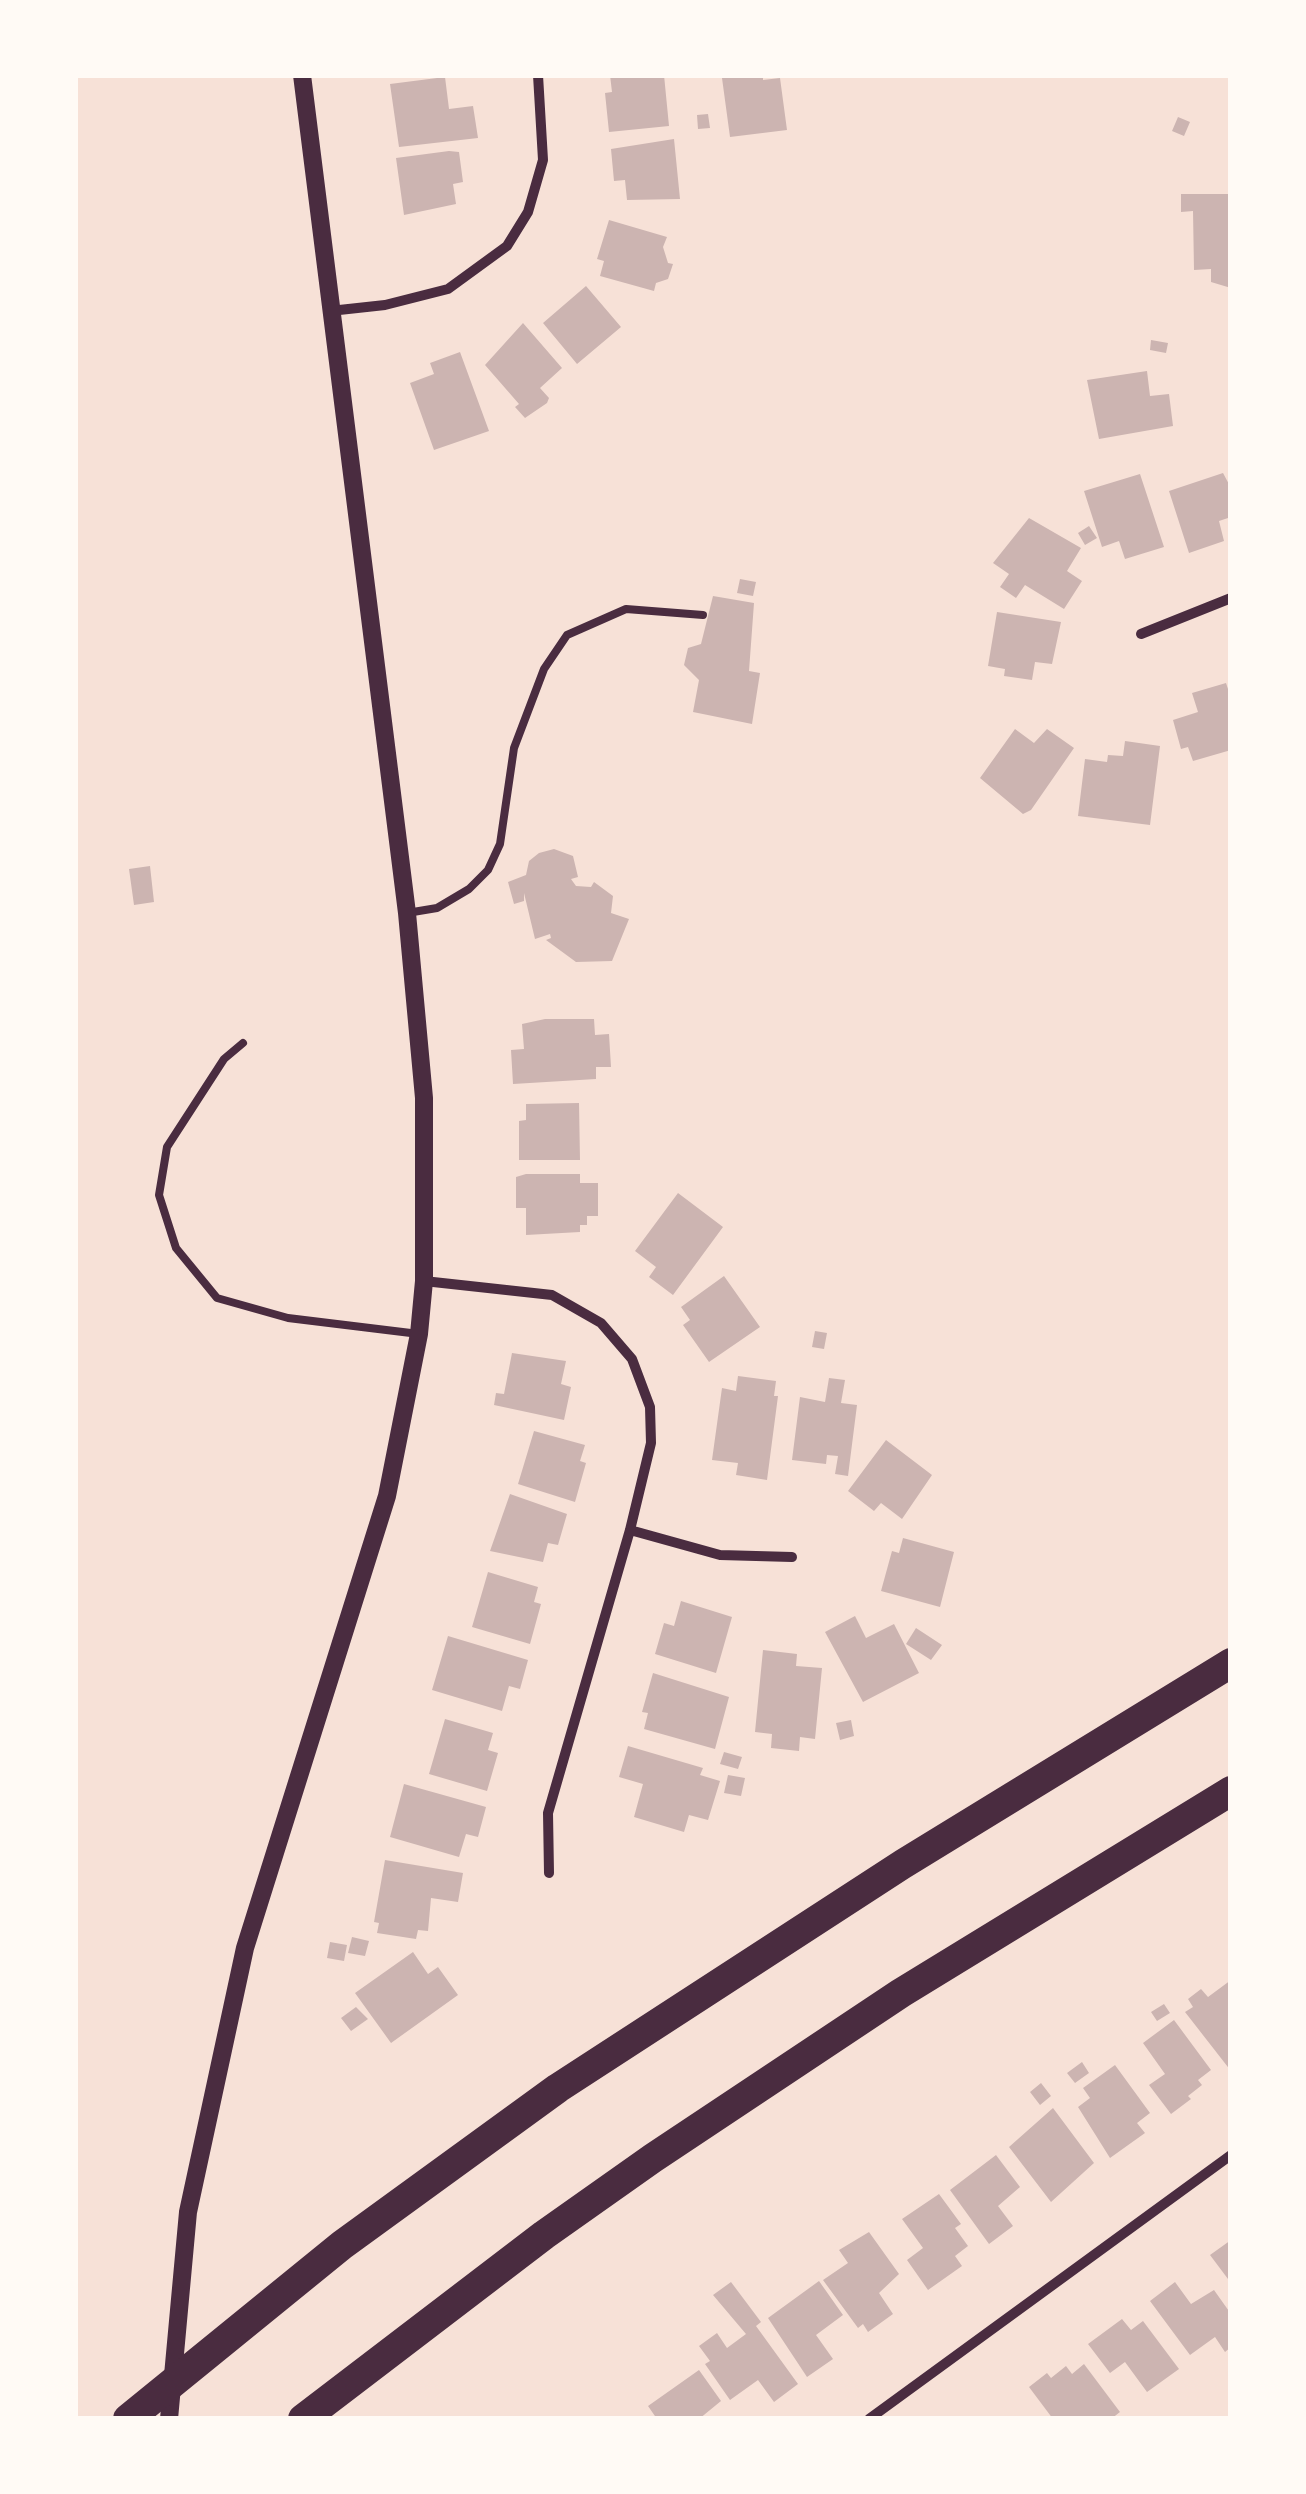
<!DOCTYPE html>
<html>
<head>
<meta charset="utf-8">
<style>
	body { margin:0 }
	#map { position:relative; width:1306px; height:2494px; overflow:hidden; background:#f7e1d7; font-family:Poppins,sans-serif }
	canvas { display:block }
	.frame { position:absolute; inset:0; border:78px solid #fffaf5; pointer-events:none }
</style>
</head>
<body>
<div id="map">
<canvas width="1306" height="2494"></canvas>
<div class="frame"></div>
</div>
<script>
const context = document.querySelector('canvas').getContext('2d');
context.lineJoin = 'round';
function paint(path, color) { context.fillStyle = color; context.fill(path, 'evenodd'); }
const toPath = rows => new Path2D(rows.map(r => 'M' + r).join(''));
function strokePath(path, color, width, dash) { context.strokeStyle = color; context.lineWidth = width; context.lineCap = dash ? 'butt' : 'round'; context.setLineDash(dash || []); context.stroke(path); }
paint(toPath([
	[610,75,664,75,669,126,609,132,605,93,612,92],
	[763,75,763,80,780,78,787,130,730,137,722,78],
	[445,77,449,109,473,106,478,138,399,147,390,84],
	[708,114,710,128,698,129,697,115],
	[1178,117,1190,122,1184,136,1172,131],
	[674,139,680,199,627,200,625,180,614,181,611,149],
	[449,151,459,152,463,182,453,184,456,204,404,215,396,158],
	[1181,194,1231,194,1231,288,1211,282,1211,269,1194,270,1193,211,1181,212],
	[609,220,667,237,663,247,668,263,673,264,668,279,656,283,654,291,600,276,604,261,597,259],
	[586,286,621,327,577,364,543,323],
	[523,323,562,368,540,388,549,398,547,403,525,418,515,407,519,404,485,365],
	[1151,340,1168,343,1166,353,1150,350],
	[460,352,489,431,434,450,410,383,434,374,430,363],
	[1147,371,1150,396,1169,394,1173,426,1099,439,1087,380],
	[1223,473,1231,488,1231,517,1219,521,1224,541,1189,553,1169,491],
	[1140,474,1164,547,1125,559,1119,541,1102,547,1084,491],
	[1029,518,1081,548,1067,571,1082,581,1064,609,1025,585,1016,598,1000,587,1009,574,993,563],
	[1089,526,1097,538,1085,545,1078,533],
	[740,579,756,582,753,596,737,593],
	[713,596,754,603,749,671,760,673,752,724,693,712,699,680,684,665,688,648,701,644],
	[997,612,1061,622,1052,664,1035,662,1032,680,1004,676,1005,669,988,666],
	[1226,683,1231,698,1231,750,1193,761,1188,747,1181,749,1173,720,1198,712,1192,693],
	[1015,729,1034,743,1047,729,1074,748,1031,810,1023,814,980,778],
	[1125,741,1160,746,1150,825,1078,816,1085,759,1107,762,1108,755,1123,756],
	[554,849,573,856,578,877,571,879,576,886,591,887,594,882,613,896,611,913,629,919,612,961,576,962,546,940,551,938,550,934,535,939,524,893,524,901,514,904,508,882,526,875,529,861,539,853],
	[150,866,154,902,134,905,129,869],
	[545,1019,594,1019,595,1035,609,1034,611,1067,596,1067,596,1079,513,1084,511,1050,524,1049,522,1024],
	[579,1103,580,1160,519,1160,519,1121,526,1120,526,1104],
	[526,1174,580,1174,580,1183,598,1183,598,1216,587,1216,587,1225,580,1225,580,1232,526,1235,526,1208,516,1208,516,1177],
	[678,1193,723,1227,673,1295,649,1277,656,1267,635,1251],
	[724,1276,760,1327,709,1362,683,1325,690,1320,681,1307],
	[815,1331,827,1333,824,1349,812,1347],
	[512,1353,566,1361,561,1384,571,1387,564,1420,494,1405,496,1393,504,1394],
	[738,1376,776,1381,774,1396,778,1396,767,1480,736,1475,738,1463,712,1460,722,1388,736,1391],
	[829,1378,845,1380,841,1403,857,1405,848,1476,835,1474,838,1456,827,1455,826,1464,792,1460,800,1397,825,1402],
	[534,1431,585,1445,580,1461,586,1463,575,1502,518,1484],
	[886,1440,932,1475,902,1519,881,1503,874,1511,848,1491],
	[510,1494,567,1514,558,1545,548,1543,543,1562,490,1551],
	[903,1538,954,1552,940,1607,881,1591,892,1551,899,1553],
	[488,1572,538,1587,534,1602,541,1604,530,1644,472,1627],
	[681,1601,732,1617,716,1673,655,1654,664,1623,674,1626],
	[855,1616,866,1638,894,1624,919,1673,863,1702,825,1632],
	[916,1628,942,1645,931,1660,906,1644],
	[448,1636,528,1660,520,1689,509,1686,502,1711,432,1690],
	[763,1650,797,1654,796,1666,822,1668,815,1739,800,1737,799,1751,771,1748,772,1734,755,1732],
	[653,1673,729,1697,715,1749,644,1729,648,1713,642,1712],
	[445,1719,493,1733,488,1750,498,1753,487,1791,429,1774],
	[851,1720,854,1736,840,1740,836,1723],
	[628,1746,703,1768,700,1775,720,1781,708,1820,689,1815,684,1832,634,1817,643,1784,619,1777],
	[724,1752,742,1757,738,1769,720,1764],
	[728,1775,745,1778,741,1796,724,1793],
	[404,1784,486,1807,478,1837,466,1834,459,1857,390,1837],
	[385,1860,463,1873,458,1902,431,1898,428,1931,418,1930,416,1939,377,1933,379,1923,374,1922],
	[352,1937,369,1941,365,1956,348,1953],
	[330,1942,347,1945,344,1961,327,1958],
	[413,1952,428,1974,438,1967,458,1995,391,2043,355,1993],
	[1231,1980,1231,2071,1185,2012,1193,2007,1188,1999,1201,1989,1208,1997],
	[1164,2004,1170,2013,1157,2021,1151,2012],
	[356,2007,368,2019,351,2031,341,2018],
	[1174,2020,1211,2070,1198,2080,1202,2085,1188,2096,1191,2099,1171,2114,1149,2085,1165,2074,1143,2043],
	[1082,2062,1089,2073,1075,2083,1067,2073],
	[1115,2065,1150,2113,1137,2123,1145,2133,1110,2158,1078,2107,1090,2098,1083,2088],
	[1041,2083,1051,2096,1040,2105,1030,2092],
	[1053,2108,1094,2163,1051,2202,1009,2147],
	[996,2155,1020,2187,998,2206,1013,2226,989,2244,950,2190],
	[939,2194,961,2224,955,2228,968,2246,955,2256,962,2266,928,2290,907,2260,923,2248,902,2219],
	[869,2232,899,2274,879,2293,893,2314,868,2332,863,2324,858,2328,823,2280,848,2263,839,2250],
	[1231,2240,1231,2283,1210,2255],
	[819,2281,843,2315,816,2335,833,2359,807,2377,768,2318],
	[731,2282,761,2322,756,2326,798,2384,774,2402,758,2380,730,2400,705,2364,710,2361,699,2346,717,2333,727,2348,746,2334,713,2295],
	[1175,2282,1191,2304,1214,2290,1231,2314,1231,2347,1225,2352,1215,2337,1190,2355,1150,2301],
	[1122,2319,1131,2330,1143,2321,1179,2369,1147,2392,1125,2362,1110,2373,1088,2344],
	[1084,2364,1120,2412,1111,2419,1053,2419,1029,2387,1047,2373,1051,2378,1066,2366,1072,2374],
	[699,2370,721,2401,699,2419,657,2419,648,2406]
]), '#ccb4b1');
strokePath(toPath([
	[407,913,437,908,469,889,488,870,500,844,514,748,544,669,567,635,626,609,703,615],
	[243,1043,224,1059,167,1147,159,1195,176,1248,217,1298,288,1318,419,1334]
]), '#4a2c40', 8);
strokePath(toPath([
	[330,311,385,305,448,289,507,246,528,212,543,160,538,75],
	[1141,634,1231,598],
	[424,1281,552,1295,601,1323,632,1359,650,1407,651,1443,630,1530,548,1813,549,1873],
	[630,1530,720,1555,792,1557],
	[869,2419,1231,2155]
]), '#4a2c40', 10);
strokePath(toPath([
	[169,2419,188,2212,245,1948,387,1496,419,1334,424,1281,424,1098,407,913,302,75]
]), '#4a2c40', 18);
strokePath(toPath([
	[128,2419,342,2245,558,2088,903,1864,1231,1663],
	[303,2419,544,2235,653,2158,901,1993,1231,1791]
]), '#4a2c40', 30);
</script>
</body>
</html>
